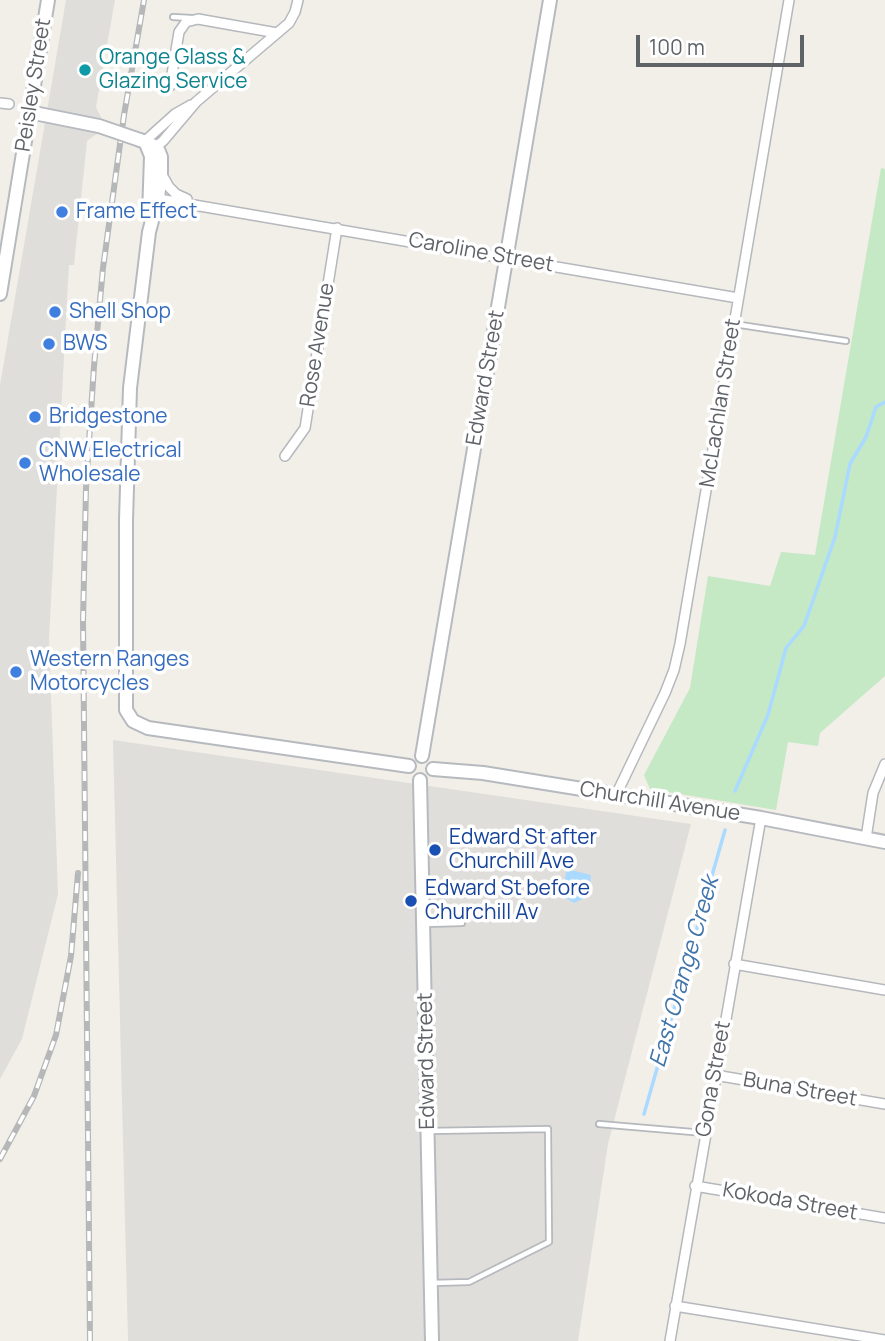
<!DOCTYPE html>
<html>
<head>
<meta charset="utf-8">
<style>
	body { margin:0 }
	#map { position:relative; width:885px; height:1341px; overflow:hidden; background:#f1efe8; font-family:Manrope,sans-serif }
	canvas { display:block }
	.scale { position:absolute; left:636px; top:35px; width:168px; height:32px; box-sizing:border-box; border:4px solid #5f6368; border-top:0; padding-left:9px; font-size:21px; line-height:24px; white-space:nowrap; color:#5f6368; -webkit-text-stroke:5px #fff; paint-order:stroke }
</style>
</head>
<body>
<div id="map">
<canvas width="885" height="1341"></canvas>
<div class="scale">100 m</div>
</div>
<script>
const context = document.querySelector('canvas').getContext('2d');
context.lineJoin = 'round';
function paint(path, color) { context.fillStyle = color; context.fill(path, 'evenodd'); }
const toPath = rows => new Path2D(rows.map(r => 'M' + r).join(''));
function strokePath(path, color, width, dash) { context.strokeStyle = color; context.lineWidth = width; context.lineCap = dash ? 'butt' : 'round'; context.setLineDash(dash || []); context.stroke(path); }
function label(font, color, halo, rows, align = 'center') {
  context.font = font + ' Manrope,sans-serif'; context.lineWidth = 7; context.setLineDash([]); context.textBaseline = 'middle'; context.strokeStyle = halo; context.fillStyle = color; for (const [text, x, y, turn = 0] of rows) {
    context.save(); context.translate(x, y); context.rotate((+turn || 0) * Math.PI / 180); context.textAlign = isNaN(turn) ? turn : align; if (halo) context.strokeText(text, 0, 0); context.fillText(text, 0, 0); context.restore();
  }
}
paint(toPath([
	[66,0,115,0,96,107,101,117,98,133,87,141,74,265,69,265,67,300,49,638,58,894,22,1039,0,1079,0,385],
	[113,740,691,824,608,1144,578,1341,128,1341]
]), '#e0deda');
paint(toPath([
	[881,168,885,169,885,676,820,733,818,746,788,742,776,810,650,789,644,775,690,688,708,576,770,586,781,552,815,555]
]), '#c5e8c5');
paint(toPath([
	[567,869,591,875,589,896,574,903,561,895]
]), '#aadaff');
strokePath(toPath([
	[735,791,768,715,786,648,804,626,835,537,850,464,866,437,876,407,885,402],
	[644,1114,725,830]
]), '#aadaff', 3.5);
const lane = toPath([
	[173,17,191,18],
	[734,324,846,341],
	[424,924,462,923],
	[599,1124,704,1133],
	[428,1131,548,1129,549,1242,469,1282,432,1283]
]);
const street = toPath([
	[170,86,179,32,186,22,198,19,277,33],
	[0,103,9,104],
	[145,141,175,114,191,105],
	[153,149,163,141,196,102,289,23,295,12,298,0],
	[161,173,169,187,176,194,187,199],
	[153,198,738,298],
	[285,456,305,428,337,228],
	[616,795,665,693,674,670,680,644,789,0],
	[866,838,873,793,885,764],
	[734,964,885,990],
	[715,1075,885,1104],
	[695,1186,885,1218],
	[675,1306,885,1340],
	[670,1341,761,818]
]);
const secondary = toPath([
	[29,112,99,126],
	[140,140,157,147,161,157,161,173,158,198,149,232,130,388,126,520,126,710,133,721,148,728,409,766],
	[145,141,151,156,149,216],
	[0,294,48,0],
	[422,756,550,0],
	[433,769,483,773,761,818,885,842],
	[420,780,432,1341]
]);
strokePath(lane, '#b5b8bc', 8);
strokePath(street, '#b5b8bc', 12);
strokePath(secondary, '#b6babf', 16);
strokePath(lane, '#fff', 4.5);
strokePath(street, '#fff', 9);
strokePath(secondary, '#fff', 12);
const rail = toPath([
	[0,1159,34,1096,56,1035,71,956,78,873],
	[90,1341,83,621,86,488,94,366,103,268,124,115,144,0]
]);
strokePath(rail, '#b6b7b8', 6);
strokePath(rail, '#fff', 3.5, [10]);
const secondaryBridge = toPath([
	[99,126,140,140]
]);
strokePath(secondaryBridge, '#b6babf', 16, []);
strokePath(secondaryBridge, '#fff', 12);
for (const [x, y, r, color] of [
	[85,70,7,"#0f9aa8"],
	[62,212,7,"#3f7fe0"],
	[55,312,7,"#3f7fe0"],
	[49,344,7,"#3f7fe0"],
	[35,417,7,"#3f7fe0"],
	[25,463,7,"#3f7fe0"],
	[16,672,7,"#3f7fe0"],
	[435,850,7,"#1a4fb4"],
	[411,901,7,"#1a4fb4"]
]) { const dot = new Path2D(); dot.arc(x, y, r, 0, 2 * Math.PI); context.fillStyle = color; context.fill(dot); strokePath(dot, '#fff', 2.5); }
label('21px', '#0d838f', '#fff', [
	["Orange Glass &",99,58],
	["Glazing Service",99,82]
], 'left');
label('21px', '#5f6368', '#fff', [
	["Peisley Street",34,85,-81],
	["Caroline Street",481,253,10],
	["Rose Avenue",318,345,-81],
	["Edward Street",486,378,-80],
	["McLachlan Street",721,403,-81],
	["Churchill Avenue",660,802,9],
	["Edward Street",427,1061,-91],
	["Gona Street",714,1079,-80],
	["Buna Street",800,1090,10],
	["Kokoda Street",790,1202,10]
]);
label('21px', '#366cbe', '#fff', [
	["Frame Effect",76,212],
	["Shell Shop",69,312],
	["BWS",63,344],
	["Bridgestone",49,417],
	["CNW Electrical",39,451],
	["Wholesale",39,475],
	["Western Ranges",30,660],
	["Motorcycles",30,684]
], 'left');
label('21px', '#164399', '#fff', [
	["Edward St after",449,838],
	["Churchill Ave",449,862],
	["Edward St before",425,889],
	["Churchill Av",425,913]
], 'left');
label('italic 23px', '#4174aa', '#fff', [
	["East Orange Creek",685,972,-74]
]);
</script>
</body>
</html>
